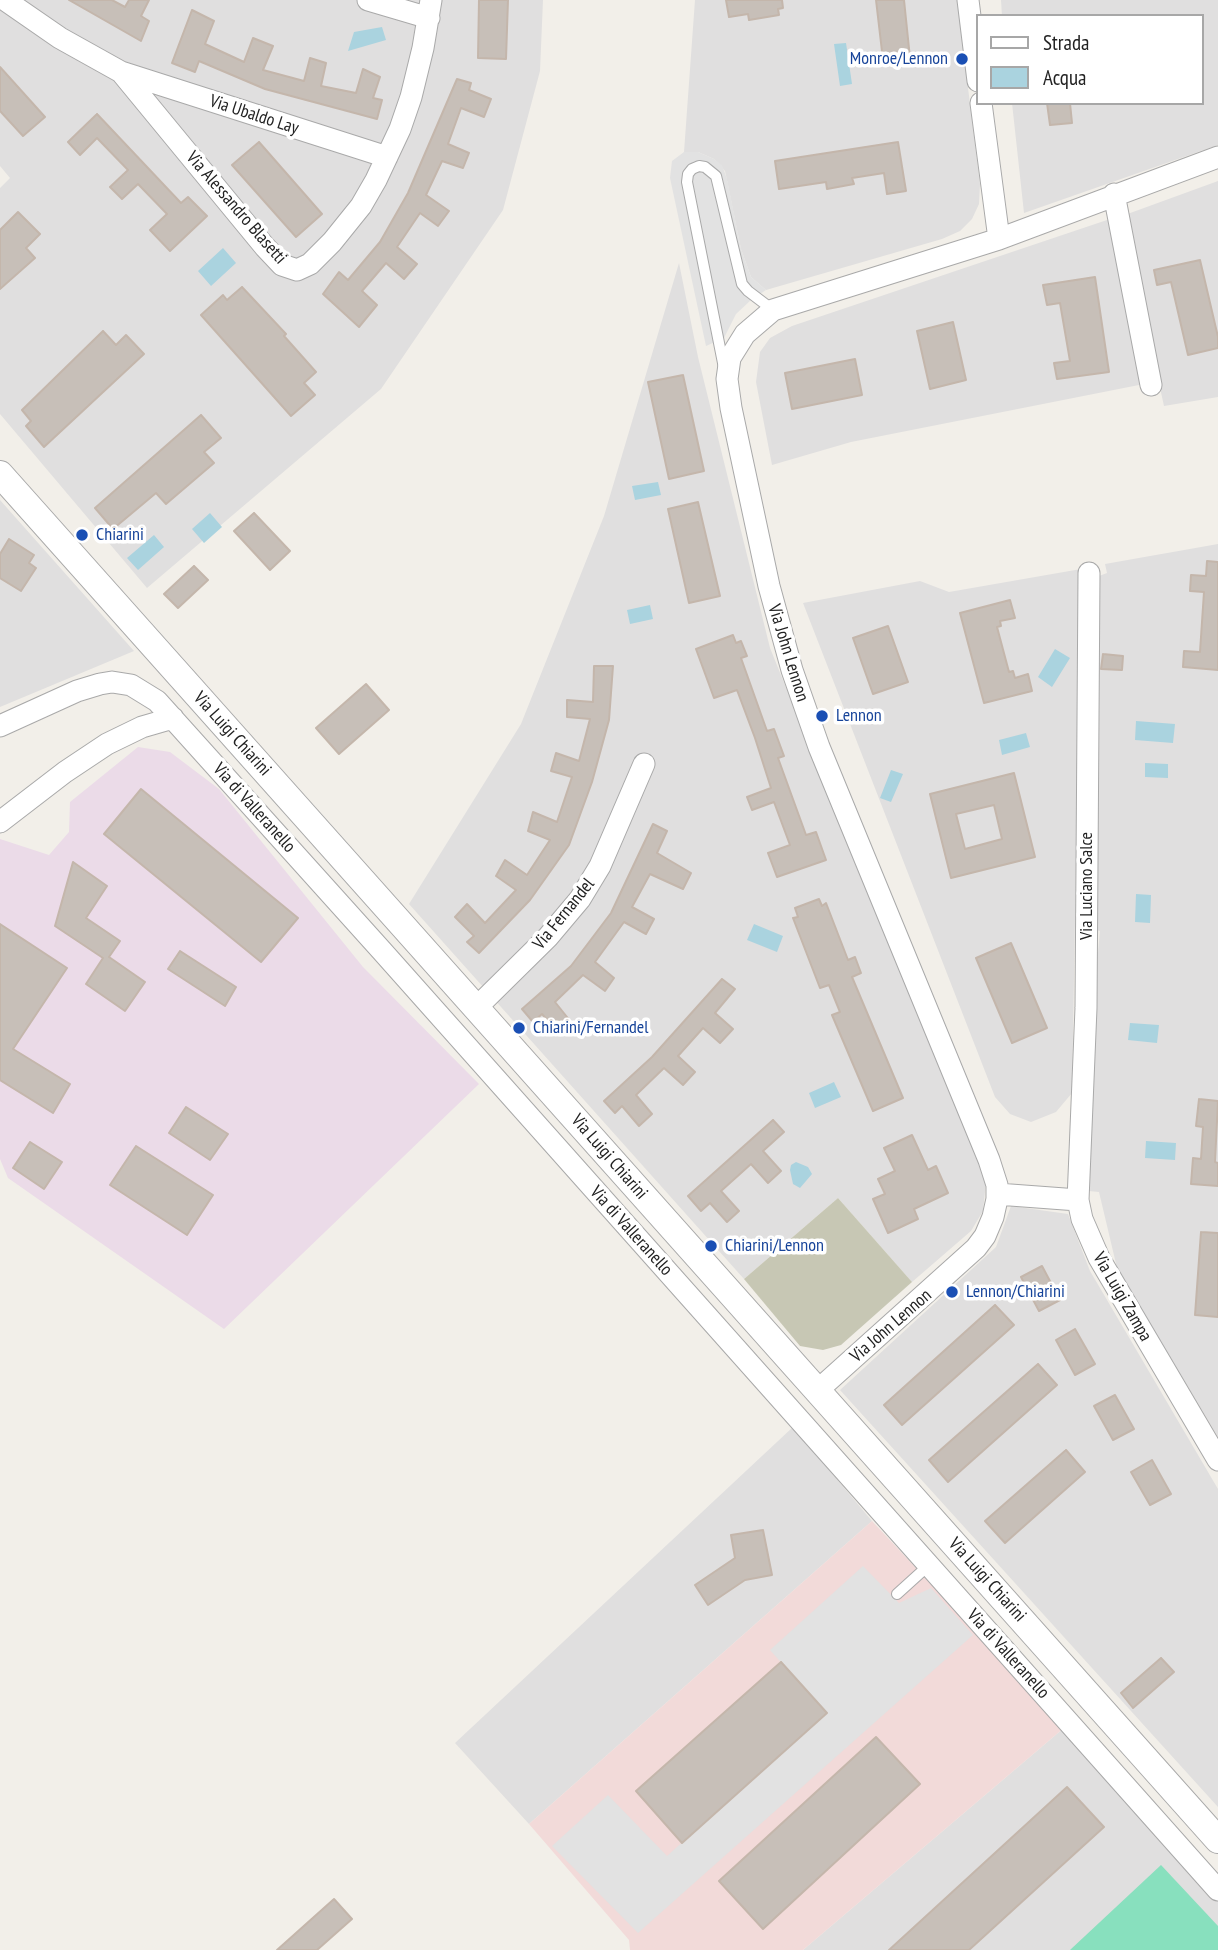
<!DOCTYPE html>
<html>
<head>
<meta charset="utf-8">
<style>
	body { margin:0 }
	#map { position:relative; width:1218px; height:1950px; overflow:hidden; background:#f2efe9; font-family:"PT Sans Narrow",sans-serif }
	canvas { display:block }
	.legend { position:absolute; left:976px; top:14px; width:228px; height:91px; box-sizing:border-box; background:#fff; border:2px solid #a7a7a7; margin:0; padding:9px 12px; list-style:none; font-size:21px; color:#222 }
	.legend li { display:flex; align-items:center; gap:14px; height:35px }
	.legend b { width:35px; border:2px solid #a7a7a7 }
</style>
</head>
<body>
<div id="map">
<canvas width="1218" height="1950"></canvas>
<ul class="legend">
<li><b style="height:9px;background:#fff"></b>Strada</li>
<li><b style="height:19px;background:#aad3df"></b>Acqua</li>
</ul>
</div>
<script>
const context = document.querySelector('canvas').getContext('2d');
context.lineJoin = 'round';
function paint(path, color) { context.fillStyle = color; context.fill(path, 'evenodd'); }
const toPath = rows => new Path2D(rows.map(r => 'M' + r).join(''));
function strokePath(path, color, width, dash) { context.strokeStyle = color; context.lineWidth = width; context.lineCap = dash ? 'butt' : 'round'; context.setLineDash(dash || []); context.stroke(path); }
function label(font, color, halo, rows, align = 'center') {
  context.font = font + ' "PT Sans Narrow",sans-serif'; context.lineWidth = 7; context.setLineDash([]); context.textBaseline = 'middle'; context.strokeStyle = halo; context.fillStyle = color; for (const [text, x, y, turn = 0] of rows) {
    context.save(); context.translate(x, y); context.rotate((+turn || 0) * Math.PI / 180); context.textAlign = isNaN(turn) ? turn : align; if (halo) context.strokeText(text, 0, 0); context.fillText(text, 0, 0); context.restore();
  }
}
paint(toPath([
	[0,0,543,0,540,71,503,210,381,389,147,588,0,414,0,188,10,178,0,166],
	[695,0,957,0,980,184,979,204,972,219,960,231,942,239,766,290,751,277,741,249,725,171,714,159,698,152,684,152],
	[1001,0,1218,0,1218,145,1024,213,1012,103,1202,103,1202,16,1002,16],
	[1218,181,1218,397,1164,406,1122,216],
	[1110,219,1144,384,851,442,772,465,756,382,760,352,770,338,792,326],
	[679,263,698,357,770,648,986,1182,983,1211,971,1231,912,1282,838,1198,744,1279,409,904,521,724,604,516],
	[0,500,134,651,0,707],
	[1218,544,1218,1437,1117,1268,1099,1192,1089,1191,1093,953,1098,952,1100,931,1093,930,1099,576,1107,573,1105,564],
	[1081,569,1072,1093,1056,1112,1031,1122,1010,1114,995,1097,803,603,920,581,949,592],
	[1011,1206,1068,1214,1090,1271,1218,1489,1218,1807,840,1390,996,1247],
	[793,1427,872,1521,529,1824,455,1743],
	[1065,1727,1218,1900,1218,1950,803,1950]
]), '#e0dfdf');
paint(toPath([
	[872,1521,1065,1727,803,1950,630,1950,629,1940,529,1824]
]), '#f2dad9');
paint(toPath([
	[138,747,170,752,219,789,363,967,479,1084,224,1329,8,1178,0,1159,0,839,49,855,69,832,70,802]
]), '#ebdbe8');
paint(toPath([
	[838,1198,912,1282,841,1345,823,1350,800,1346,744,1279]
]), '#c7c7b4');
paint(toPath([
	[1161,1865,1218,1926,1218,1950,1070,1950]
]), '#88e0be');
paint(toPath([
	[684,152,698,152,714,159,722,165,727,179,741,249,751,277,766,290,751,300,736,314,724,338,706,346,670,178,672,161],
	[863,1566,899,1603,931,1588,973,1635,638,1933,552,1846,608,1795,667,1856,826,1713,770,1650]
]), '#e2e2e2');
paint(toPath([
	[382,27,386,40,348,51,354,32],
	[846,43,852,84,840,86,834,44],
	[223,248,236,263,211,286,198,271],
	[658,482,661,495,635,500,632,486],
	[210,513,222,527,204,543,192,529],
	[154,535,164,547,138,570,127,558],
	[650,605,653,619,630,624,627,610],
	[1055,649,1070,658,1052,687,1038,677],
	[1136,721,1175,724,1173,743,1135,740],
	[1026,733,1030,747,1002,755,999,740],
	[1145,763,1168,764,1168,778,1145,777],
	[891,770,903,774,891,802,880,798],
	[1136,894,1151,895,1150,923,1135,922],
	[754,924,783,936,777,952,747,940],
	[1130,1023,1159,1025,1157,1043,1128,1040],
	[834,1082,841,1097,815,1108,809,1093],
	[1146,1141,1176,1143,1175,1160,1145,1158],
	[796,1162,808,1167,812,1174,800,1188,793,1184,790,1170,791,1165]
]), '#aad3df');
const building = toPath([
	[69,0,112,0,125,7,129,0,149,0,141,16,149,21,141,41,69,0],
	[479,0,508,0,506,59,478,58,479,0],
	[726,0,782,0,783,8,778,9,779,15,749,20,748,14,729,17,726,0],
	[876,0,904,0,910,58,883,60,876,0],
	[192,10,214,21,205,44,244,62,253,38,273,46,263,70,304,81,310,58,326,63,321,86,356,93,363,69,380,77,373,98,382,100,377,119,265,89,199,61,195,72,172,63,192,10],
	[0,67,45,117,23,136,0,111,0,67],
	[457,79,471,83,469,90,491,99,484,117,461,108,448,144,469,153,463,168,442,161,426,195,449,211,438,226,420,213,397,247,417,264,404,279,386,263,362,291,377,305,359,327,323,294,339,272,348,280,380,242,408,193,457,79],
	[1047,103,1070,103,1072,123,1050,125,1047,103],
	[97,114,181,203,188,197,207,216,170,251,150,230,167,214,138,184,122,199,110,187,128,170,97,138,80,155,68,142,97,114],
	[259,142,322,214,296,237,232,165,259,142],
	[898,142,906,191,887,194,884,173,852,178,854,184,827,189,826,182,779,189,775,161,898,142],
	[18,212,40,234,26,248,35,258,0,289,0,230,18,212],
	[1200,260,1218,337,1218,348,1188,355,1171,282,1157,285,1154,270,1200,260],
	[1095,277,1109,372,1057,379,1054,363,1070,361,1060,303,1047,305,1043,285,1095,277],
	[242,287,286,334,284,336,316,372,304,383,315,395,291,416,201,315,223,295,227,300,242,287],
	[953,322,966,380,930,389,917,331,953,322],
	[103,331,116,345,126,335,144,354,44,447,26,426,31,421,22,410,103,331],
	[855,359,862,395,792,409,785,373,855,359],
	[683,375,704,471,669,479,648,382,683,375],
	[201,415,221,438,204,452,214,463,166,504,156,493,113,529,95,508,201,415],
	[698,502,720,596,689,603,668,509,698,502],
	[254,513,290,551,270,570,234,531,254,513],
	[9,539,34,555,29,563,36,568,21,591,0,578,0,554,9,539],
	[1207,561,1218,562,1218,670,1183,667,1184,651,1200,652,1204,592,1190,591,1191,575,1206,576,1207,561],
	[194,566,208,580,178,608,164,594,194,566],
	[1010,600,1015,618,1000,621,1001,626,997,627,1009,672,1013,671,1015,678,1028,674,1032,691,984,703,960,613,1010,600],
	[888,626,908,682,873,694,853,638,888,626],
	[733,635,736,643,741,641,747,656,741,658,767,731,774,729,784,756,778,758,806,835,816,832,826,860,777,877,768,853,790,845,774,802,752,810,747,797,771,788,755,738,737,690,714,698,696,649,733,635],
	[1103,654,1123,656,1122,670,1101,669,1103,654],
	[594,666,613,666,609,720,592,782,569,845,530,900,479,953,467,942,474,936,455,917,467,904,485,923,516,890,496,876,505,860,527,875,550,840,528,831,533,812,557,822,572,777,551,771,556,753,579,761,590,719,567,717,567,700,593,702,594,666],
	[366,684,389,710,339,754,316,728,366,684],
	[1014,773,1035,857,951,878,930,794,1014,773],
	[994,805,1002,839,965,849,956,814,994,805],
	[141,789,298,918,261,962,104,834,141,789],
	[653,824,667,831,657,853,691,873,683,889,650,874,632,907,654,919,646,934,624,922,595,962,614,978,605,991,583,975,555,1002,571,1022,558,1033,542,1014,533,1022,522,1009,571,966,611,913,653,824],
	[73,862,107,886,86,918,120,941,109,957,145,982,125,1011,86,984,103,958,55,926,73,862],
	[819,899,822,906,826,903,848,960,855,957,861,973,852,977,903,1098,873,1111,832,1015,840,1012,829,985,820,988,793,918,798,917,795,908,819,899],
	[0,924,67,968,13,1049,70,1084,53,1113,0,1080,0,924],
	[1011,943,1047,1028,1012,1043,976,958,1011,943],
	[180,951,236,987,225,1006,168,969,180,951],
	[722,979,735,989,715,1013,733,1029,720,1043,703,1028,678,1056,695,1072,683,1085,664,1068,636,1095,652,1114,639,1126,622,1106,615,1113,604,1101,652,1057,722,979],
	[1199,1099,1218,1101,1215,1162,1218,1163,1218,1186,1191,1184,1193,1158,1201,1159,1203,1127,1196,1126,1199,1099],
	[186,1107,228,1134,210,1160,169,1133,186,1107],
	[773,1120,784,1132,763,1151,781,1171,768,1183,751,1164,721,1191,739,1211,727,1222,710,1203,701,1211,688,1196,773,1120],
	[912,1135,928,1170,936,1166,948,1193,914,1209,918,1219,888,1233,873,1199,885,1194,878,1179,895,1171,884,1148,912,1135],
	[30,1142,62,1162,44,1189,13,1168,30,1142],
	[136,1146,213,1195,187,1235,110,1185,136,1146],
	[1201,1232,1218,1233,1218,1317,1195,1315,1201,1232],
	[1042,1266,1060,1300,1039,1311,1021,1277,1042,1266],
	[995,1305,1014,1325,902,1425,884,1405,995,1305],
	[1075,1329,1095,1364,1075,1375,1056,1340,1075,1329],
	[1038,1364,1057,1385,948,1482,929,1460,1038,1364],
	[1115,1395,1134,1429,1113,1440,1094,1406,1115,1395],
	[1066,1450,1085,1472,1005,1543,985,1521,1066,1450],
	[1152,1460,1171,1494,1150,1505,1131,1472,1152,1460],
	[763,1530,772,1575,745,1580,708,1605,695,1585,735,1558,731,1535,763,1530],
	[1161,1658,1174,1672,1133,1708,1121,1693,1161,1658],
	[781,1662,827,1713,682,1843,636,1791,781,1662],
	[876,1737,920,1784,763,1929,719,1881,876,1737],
	[1067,1787,1104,1827,969,1950,889,1950,1067,1787],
	[334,1899,352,1919,317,1950,277,1950,334,1899]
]);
paint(building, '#c7bfb8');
strokePath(building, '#c4b6ab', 2);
const service = toPath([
	[724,368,687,182,688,174,692,169,699,166,705,167,716,176,742,284,748,291,773,310],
	[897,1594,929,1565]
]);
const minor = toPath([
	[5,0,60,38,121,72,265,247,282,265,297,270,310,264,332,242,361,206,376,180,400,129,411,97,423,48,431,0],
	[368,0,429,18],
	[968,0,978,81],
	[121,72,387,157],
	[981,103,999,239],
	[1114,194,1151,385],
	[0,726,77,691,100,684,112,682,131,685,157,701,382,951,1218,1890],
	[0,822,65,772,107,744,142,727,173,718],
	[476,1008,548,937,580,899,600,866,644,764],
	[997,1194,1078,1200,1082,1219,1099,1258,1218,1460],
	[1078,1200,1086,1008,1089,573],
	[818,1390,976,1248,985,1236,993,1217,997,1199,997,1185,989,1160,819,747,792,670,769,586,731,408,727,379,730,358,745,334,773,310,999,239,1218,157]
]);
const tertiary = toPath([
	[0,474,1218,1840]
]);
strokePath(service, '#a9a9a9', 12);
strokePath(minor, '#a9a9a9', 23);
strokePath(tertiary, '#a9a9a9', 28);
strokePath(service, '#fff', 10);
strokePath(minor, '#fff', 21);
strokePath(tertiary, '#fff', 26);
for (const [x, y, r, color] of [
	[962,59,7,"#1a4fb4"],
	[82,535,7,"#1a4fb4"],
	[822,716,7,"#1a4fb4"],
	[519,1028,7,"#1a4fb4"],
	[711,1246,7,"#1a4fb4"],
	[952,1292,7,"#1a4fb4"]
]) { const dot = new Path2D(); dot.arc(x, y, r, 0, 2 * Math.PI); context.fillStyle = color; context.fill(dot); strokePath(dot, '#fff', 2.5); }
label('18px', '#164399', '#fff', [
	["Monroe/Lennon",948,59,"right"],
	["Chiarini",96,535],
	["Lennon",836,716],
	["Chiarini/Fernandel",533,1028],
	["Chiarini/Lennon",725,1246],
	["Lennon/Chiarini",966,1292]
], 'left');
label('18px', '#222', '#fff', [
	["Via Ubaldo Lay",254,115,18],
	["Via Alessandro Blasetti",236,208,49],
	["Via John Lennon",788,653,73],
	["Via Luigi Chiarini",232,734,48],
	["Via di Valleranello",254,808,48],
	["Via Luciano Salce",1087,886,-90],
	["Via Fernandel",564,914,-51],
	["Via Luigi Chiarini",609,1157,49],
	["Via di Valleranello",631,1231,48],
	["Via Luigi Zampa",1122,1297,60],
	["Via John Lennon",891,1326,-41],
	["Via Luigi Chiarini",987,1580,48],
	["Via di Valleranello",1008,1654,48]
]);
</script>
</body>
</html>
